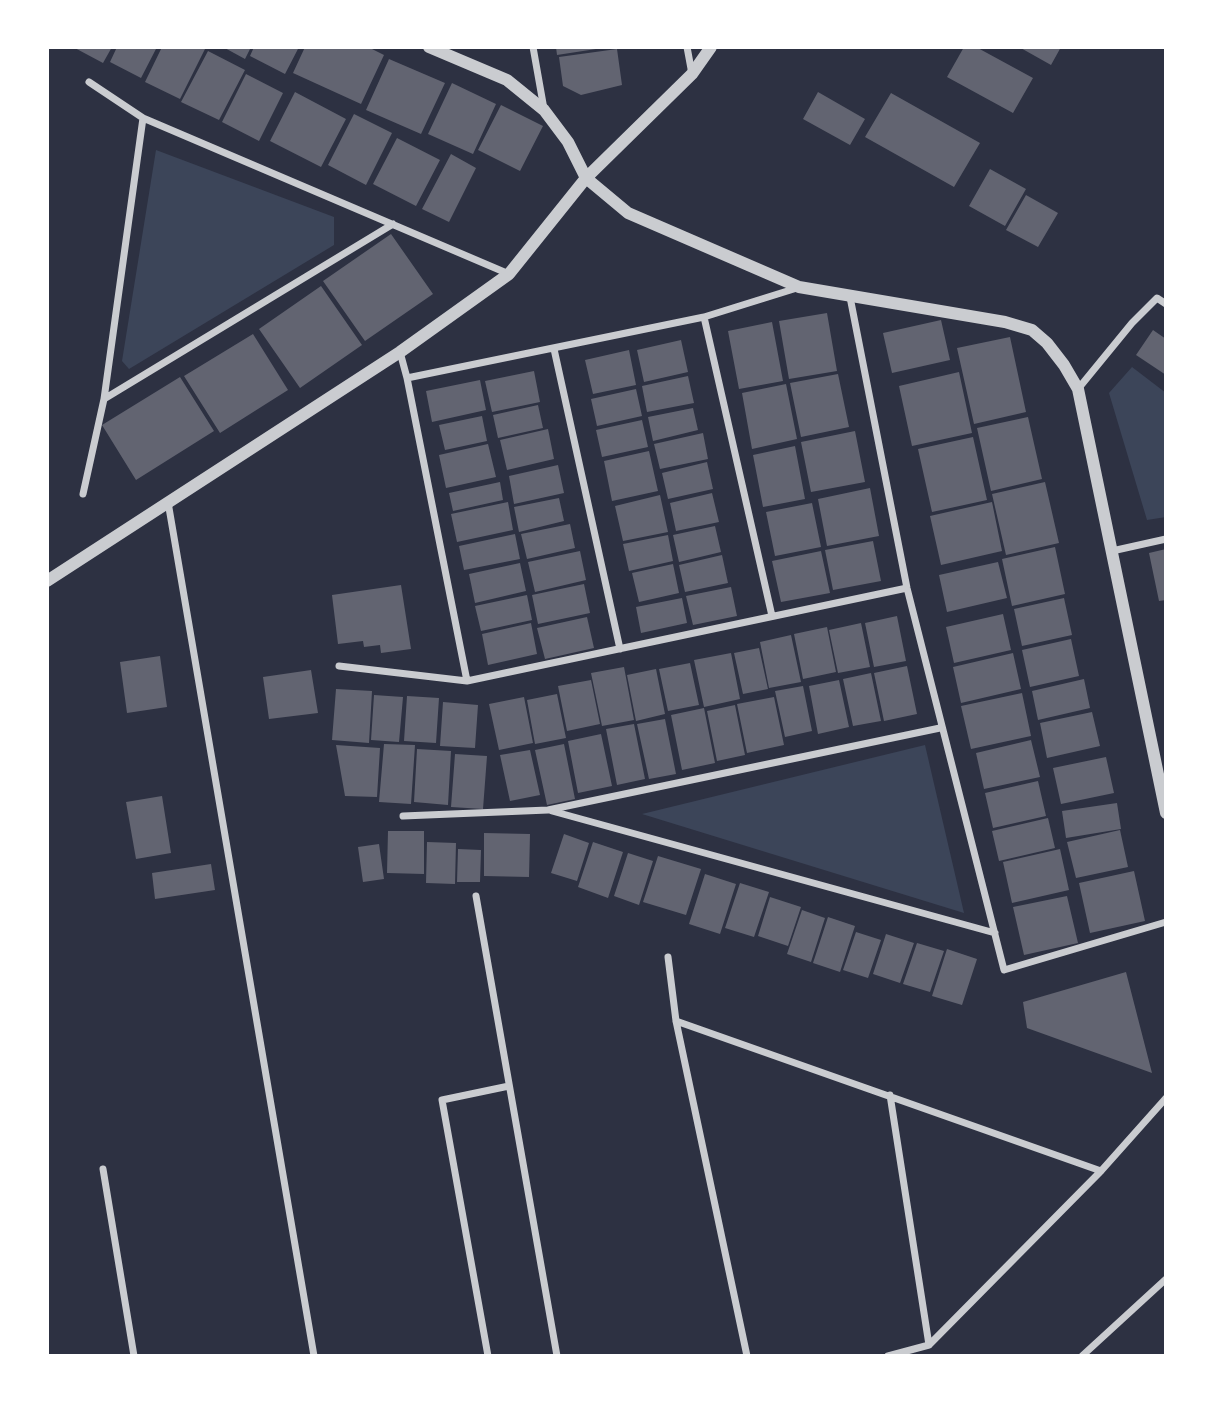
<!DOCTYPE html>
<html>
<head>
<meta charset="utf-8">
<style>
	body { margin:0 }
	#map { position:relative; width:1213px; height:1403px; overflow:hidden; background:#2d3142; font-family:Mulish,sans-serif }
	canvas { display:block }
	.frame { position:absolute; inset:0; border:49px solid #fff; pointer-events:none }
</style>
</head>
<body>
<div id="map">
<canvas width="1213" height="1403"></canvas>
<div class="frame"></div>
</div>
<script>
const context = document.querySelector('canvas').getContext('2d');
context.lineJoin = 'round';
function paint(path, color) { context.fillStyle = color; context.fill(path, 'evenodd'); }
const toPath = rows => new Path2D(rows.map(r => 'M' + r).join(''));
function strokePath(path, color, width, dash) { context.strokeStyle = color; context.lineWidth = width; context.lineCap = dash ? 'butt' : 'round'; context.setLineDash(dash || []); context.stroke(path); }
paint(toPath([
	[156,150,334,217,334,245,129,369,122,361],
	[1132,367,1166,393,1166,517,1147,520,1109,393],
	[925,745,964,913,642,814]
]), '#3c4559');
paint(toPath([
	[73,47,112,47,103,63],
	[117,47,157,47,141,78,110,62],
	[162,47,206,47,180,99,145,82],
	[223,47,251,47,245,59],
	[254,47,299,47,285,74,250,56],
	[305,47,368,47,384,55,361,104,293,73],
	[556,47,596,47,596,49,557,55],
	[964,47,976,47,1033,78,1013,113,947,77],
	[1019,47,1061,47,1051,65],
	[617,49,622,85,581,95,563,86,559,57],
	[208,51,245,70,219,120,181,102],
	[389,59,445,83,421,134,366,110],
	[246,74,283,93,259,141,222,122],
	[452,83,496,104,473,154,428,134],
	[295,92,346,119,321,167,270,141],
	[818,92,865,119,850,145,803,119],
	[891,93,980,143,954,187,865,137],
	[501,105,543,126,520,171,478,150],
	[354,114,392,133,366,185,328,165],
	[397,138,440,160,416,206,373,184],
	[451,154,476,168,449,222,422,209],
	[990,169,1026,189,1005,226,969,206],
	[1026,195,1058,213,1038,247,1006,230],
	[391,234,433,294,365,341,323,281],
	[321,286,362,345,300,388,259,329],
	[827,313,837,371,789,379,779,321],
	[941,320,950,360,892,373,883,333],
	[772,322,783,381,739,389,728,331],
	[1153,330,1166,339,1166,375,1136,355],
	[253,334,288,390,220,433,184,376],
	[1010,337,1026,412,974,424,957,348],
	[681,340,688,372,644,382,637,350],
	[629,350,636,385,593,394,585,360],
	[534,371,540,402,492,412,485,381],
	[959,372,972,433,912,446,899,386],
	[838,374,849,427,801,437,790,383],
	[688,376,694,403,647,412,642,386],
	[180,377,214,431,136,480,102,425],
	[480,380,486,410,432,422,426,391],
	[786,384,797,439,752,449,742,393],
	[636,389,642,416,597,426,591,399],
	[538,405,543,428,498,438,493,415],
	[693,408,698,430,653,441,648,417],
	[482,416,487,441,445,450,439,425],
	[1028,417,1042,479,991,491,977,428],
	[642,420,648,447,602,457,596,430],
	[548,429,554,459,507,470,500,440],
	[855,431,865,482,811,492,801,442],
	[703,433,708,459,660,469,654,444],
	[973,437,987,500,932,512,918,449],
	[488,444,496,477,446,488,439,455],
	[795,446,805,499,763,507,753,455],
	[649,451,658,491,612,501,604,461],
	[707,462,713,489,668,499,662,473],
	[558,465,564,493,514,504,509,476],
	[500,482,503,500,453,511,449,493],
	[1045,482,1059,543,1006,555,992,494],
	[870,488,879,536,827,546,818,499],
	[712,493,719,522,676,531,670,503],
	[660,495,668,532,623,541,615,506],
	[559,498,564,521,519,532,514,507],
	[508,502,513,530,457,542,451,514],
	[992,502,1002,551,941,565,930,516],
	[812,503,821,547,775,556,766,512],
	[570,524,575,548,527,559,521,534],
	[715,526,721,552,679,562,673,535],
	[515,534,520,559,464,570,459,546],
	[668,535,673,561,629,571,623,544],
	[873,541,881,581,833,590,825,550],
	[1055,547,1065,594,1012,606,1002,559],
	[1166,549,1166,600,1159,601,1149,553],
	[580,551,586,580,535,592,528,562],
	[821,551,830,593,781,602,772,561],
	[722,555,728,583,685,592,679,565],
	[998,562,1007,598,947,612,939,575],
	[520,563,526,591,475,603,469,574],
	[673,564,679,593,639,602,632,573],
	[584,584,590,613,538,624,532,595],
	[401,585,411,649,381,653,380,645,364,647,363,641,338,644,332,595],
	[731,587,737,616,693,625,686,596],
	[527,595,532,620,481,631,475,606],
	[682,598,687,623,641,633,636,607],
	[1064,598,1072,635,1022,646,1014,609],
	[1003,614,1011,650,954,663,946,627],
	[897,616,906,661,874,667,865,623],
	[587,617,594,648,545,659,537,628],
	[531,623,537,654,488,665,482,634],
	[861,623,870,667,838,673,829,630],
	[827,627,836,672,803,679,794,634],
	[791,635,801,682,769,688,760,642],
	[1071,639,1079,676,1030,687,1022,650],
	[759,648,768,689,743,694,734,653],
	[731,653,740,699,704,707,694,660],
	[1013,653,1021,689,961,703,953,667],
	[160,656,167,707,127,713,120,662],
	[690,663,699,705,668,711,659,669],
	[907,666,917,714,884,721,874,673],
	[624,667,634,720,602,726,591,673],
	[656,669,665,714,636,721,627,675],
	[311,670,318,713,269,719,263,677],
	[871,673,881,721,853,726,843,679],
	[1084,679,1090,708,1038,720,1032,691],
	[591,680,600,724,567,731,558,686],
	[839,680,849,727,818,734,809,686],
	[803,686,812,731,785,737,775,691],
	[336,689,372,691,369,743,332,740],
	[1022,693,1031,736,971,749,961,706],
	[557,694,566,738,535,744,527,700],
	[374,695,403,697,399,742,371,740],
	[407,696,439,698,436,743,404,741],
	[524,697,533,743,499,750,489,704],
	[774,697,784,745,747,753,737,704],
	[443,702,478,705,475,748,440,746],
	[735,705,745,755,717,761,707,711],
	[704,708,715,763,682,770,671,715],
	[1092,712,1100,746,1047,758,1040,723],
	[665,719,676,774,649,779,637,724],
	[634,724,645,779,617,785,606,729],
	[601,734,612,786,578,793,568,741],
	[1031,740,1040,777,984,789,976,753],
	[384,744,415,745,411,804,379,802],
	[564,744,575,799,547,805,535,750],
	[336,745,380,748,377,797,345,796],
	[417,749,451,751,448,805,414,802],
	[530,750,540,795,510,801,500,755],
	[455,754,487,756,483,809,451,807],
	[1106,757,1114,793,1061,804,1053,768],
	[1038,781,1046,816,993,828,985,793],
	[162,796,171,853,136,859,126,802],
	[1117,803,1121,829,1066,838,1062,811],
	[1048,818,1055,848,999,861,992,831],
	[1120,830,1128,867,1076,878,1067,842],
	[388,831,424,831,424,874,387,873],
	[484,833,530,834,529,877,484,876],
	[564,834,589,843,577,881,551,873],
	[427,842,456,843,455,884,426,883],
	[593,842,623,852,608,898,578,887],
	[379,844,384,879,363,882,358,847],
	[458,849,481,850,480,882,457,882],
	[1060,849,1069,890,1012,903,1003,862],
	[628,853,653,861,639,905,614,896],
	[658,856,701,869,686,915,643,902],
	[211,864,215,890,155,899,152,873],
	[1134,871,1145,921,1090,933,1079,883],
	[705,874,736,884,720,934,689,924],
	[740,883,769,892,754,937,725,928],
	[1067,896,1078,943,1024,955,1013,907],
	[770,897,801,907,788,946,758,936],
	[802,910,825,918,811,962,787,954],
	[828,917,855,926,840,972,813,963],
	[856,932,881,940,868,978,843,970],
	[886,934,914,943,900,983,873,974],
	[917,943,944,951,930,992,903,984],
	[947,949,977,959,962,1005,932,996],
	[1126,972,1152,1073,1027,1028,1023,1002]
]), '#626471');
strokePath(toPath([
	[533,47,544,109],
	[687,47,692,74],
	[89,82,143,118,509,274],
	[143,118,104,399,393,224],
	[850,297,907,588,1004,970,1166,922],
	[704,317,772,616],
	[554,349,620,649],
	[400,352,407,378],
	[1078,389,1132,323,1157,298,1166,304],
	[83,494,104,399],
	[168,502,314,1356],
	[1112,551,1166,539],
	[339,666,467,681,907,588],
	[467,681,407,378,704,317,797,288],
	[552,811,995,933],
	[403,816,548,810,940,728],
	[476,896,557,1356],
	[668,957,676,1021,747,1356],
	[676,1021,1101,1171],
	[890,1095,929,1345],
	[103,1169,134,1356],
	[488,1356,442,1100,509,1086],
	[888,1356,929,1345,1101,1171,1166,1098],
	[1082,1356,1166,1279]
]), '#caccd0', 7);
strokePath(toPath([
	[429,47,507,80,544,110,568,142,586,178,628,213,799,287,1005,322,1032,330,1047,343,1064,365,1078,389,1166,813],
	[47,581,400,352,509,274,586,178,692,74,711,47]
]), '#caccd0', 12);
</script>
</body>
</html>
